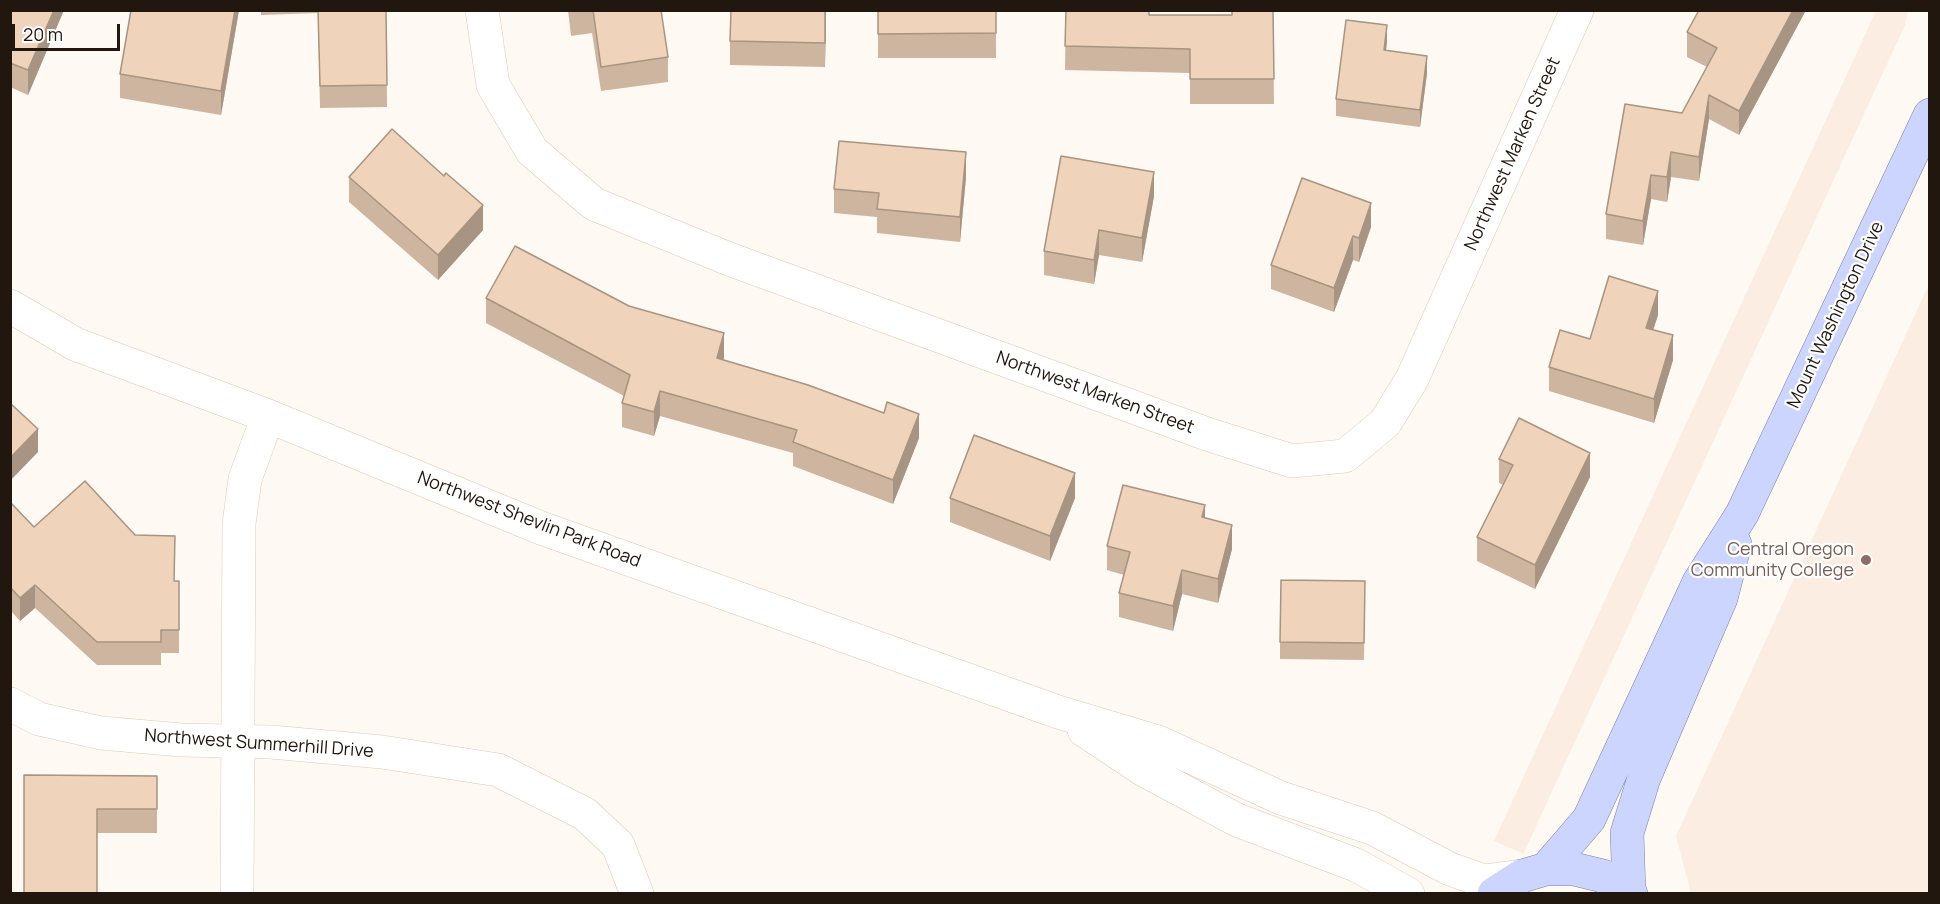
<!DOCTYPE html>
<html>
<head>
<meta charset="utf-8">
<style>
	body { margin:0 }
	#map { position:relative; width:1940px; height:904px; overflow:hidden; background:#fff9f4; font-family:Manrope,sans-serif }
	canvas { display:block }
	.frame { position:absolute; inset:0; border:12px solid #21170e; pointer-events:none }
	.scale { position:absolute; left:12px; top:24px; width:108px; height:27px; box-sizing:border-box; border:3px solid #21170e; border-top:0; padding-left:8px; font-size:18px; line-height:21px; white-space:nowrap; color:#21170e; -webkit-text-stroke:4px #fff; paint-order:stroke }
</style>
</head>
<body>
<div id="map">
<canvas width="1940" height="904"></canvas>
<div class="frame"></div>
<div class="scale">20 m</div>
</div>
<script>
const context = document.querySelector('canvas').getContext('2d');
context.lineJoin = 'round';
function paint(path, color) { context.fillStyle = color; context.fill(path, 'evenodd'); }
const toPath = rows => new Path2D(rows.map(r => 'M' + r).join(''));
function strokePath(path, color, width, dash) { context.strokeStyle = color; context.lineWidth = width; context.lineCap = dash ? 'butt' : 'round'; context.setLineDash(dash || []); context.stroke(path); }
function label(font, color, halo, rows, align = 'center') {
  context.font = font + ' Manrope,sans-serif'; context.lineWidth = 4.5; context.setLineDash([]); context.textBaseline = 'middle'; context.strokeStyle = halo; context.fillStyle = color; for (const [text, x, y, turn = 0] of rows) {
    context.save(); context.translate(x, y); context.rotate((+turn || 0) * Math.PI / 180); context.textAlign = isNaN(turn) ? turn : align; if (halo) context.strokeText(text, 0, 0); context.fillText(text, 0, 0); context.restore();
  }
}
paint(toPath([
	[1876,11,1908,11,1905,25,1526,848,1524,854,1494,841],
	[1929,284,1929,893,1691,893,1676,836]
]), '#fbede1');
const minor = toPath([
	[482,10,493,85,532,151,594,204,729,259,1207,434,1292,461,1345,456,1385,423,1412,379,1577,10],
	[10,306,75,344,268,416,541,528,1058,712,1158,742,1281,798,1372,828,1450,869,1484,881,1522,876],
	[10,704,39,719,101,733,181,740,271,742,382,752,498,770,585,814,618,845,637,894],
	[1084,730,1144,770,1237,820,1356,865,1408,894],
	[237,894,239,524,245,479,268,416]
]);
const major = toPath([
	[1546,869,1589,819,1699,582,1742,514,1930,115],
	[1629,891,1627,833,1644,778,1721,598,1735,544],
	[1494,894,1522,876,1546,869,1574,869,1603,876,1631,894]
]);
strokePath(minor, '#e4c8af', 34);
strokePath(major, '#7980a9', 34);
strokePath(minor, '#fff', 33);
strokePath(major, '#cbd5fd', 33);
paint(toPath([
	[10,10,64,10,28,95,10,87],
	[131,10,239,10,221,115,120,98,120,74],
	[261,10,386,10,387,107,320,108,318,13,261,15],
	[568,10,661,10,668,57,668,82,601,91,592,33,571,36],
	[826,10,825,67,730,65,730,41],
	[878,10,996,10,996,58,878,58],
	[1066,10,1149,15,1232,15,1273,10,1274,104,1190,104,1190,73,1065,70],
	[1806,10,1739,135,1709,119,1699,181,1671,177,1667,202,1651,199,1643,245,1606,239,1606,214,1682,113,1707,67,1687,57,1687,32],
	[1387,42,1386,50,1427,73,1420,127,1336,116,1336,99],
	[349,177,483,230,438,280,349,202],
	[966,177,960,242,877,233,877,217,834,213,834,189],
	[1154,196,1142,262,1099,255,1094,284,1044,275,1044,251],
	[1371,227,1359,262,1353,260,1334,312,1271,289,1271,265],
	[486,298,724,357,724,360,919,438,893,504,793,466,793,453,660,416,654,436,622,427,622,403,624,396,486,323],
	[1658,315,1653,330,1673,360,1654,423,1549,391,1549,367,1590,339],
	[1499,459,1590,477,1535,589,1477,561,1477,537,1503,485,1499,483],
	[950,498,1075,498,1050,561,950,522],
	[10,502,34,527,175,581,179,581,179,653,161,653,161,665,97,665,35,608,20,621,10,610],
	[1205,518,1232,549,1218,603,1182,594,1173,631,1119,617,1119,593,1124,575,1107,570,1107,546],
	[1365,581,1364,660,1280,659,1280,642],
	[24,775,157,776,157,833,97,833]
]), '#ceb5a0');
paint(toPath([
	[54,10,64,10,28,95,28,70],
	[235,10,239,10,221,115,221,91],
	[825,10,826,10,825,67],
	[1793,10,1806,10,1739,135,1739,111],
	[1387,25,1387,42,1384,67,1384,50],
	[1427,56,1427,73,1420,127,1420,110],
	[1709,95,1709,119,1699,181,1699,157],
	[966,152,966,177,960,242,960,217],
	[1671,152,1671,177,1667,202,1667,177],
	[1154,172,1154,196,1142,262,1142,238],
	[1651,175,1651,199,1643,245,1643,221],
	[1371,203,1371,227,1359,262,1359,238],
	[483,205,483,230,438,280,438,255],
	[1099,230,1099,255,1094,284,1094,260],
	[1353,236,1353,260,1334,312,1334,288],
	[1658,291,1658,315,1646,352,1646,328],
	[724,333,724,357,717,382,717,358],
	[1673,335,1673,360,1654,423,1654,399],
	[660,391,660,416,654,436,654,412],
	[919,414,919,438,893,504,893,480],
	[38,429,38,452,10,481,10,458],
	[1590,453,1590,477,1535,589,1535,565],
	[1075,473,1075,498,1050,561,1050,536],
	[1205,505,1205,530,1202,517],
	[1232,525,1232,549,1218,603,1218,579],
	[1182,570,1182,594,1173,631,1173,606],
	[35,585,35,608,20,621,20,598]
]), '#a79482');
const building = toPath([
	[10,10,54,10,28,70,10,63,10,10],
	[131,10,235,10,221,91,120,74,131,10],
	[318,10,386,10,387,85,320,86,318,10],
	[593,10,661,10,668,57,601,67,593,10],
	[731,10,825,10,825,43,730,41,731,10],
	[878,10,996,10,996,33,878,34,878,10],
	[1066,10,1149,10,1149,15,1232,15,1232,10,1273,10,1274,79,1190,79,1190,49,1065,46,1066,10],
	[1699,10,1793,10,1739,111,1709,95,1699,157,1671,152,1667,177,1651,175,1643,221,1606,214,1625,104,1682,113,1717,48,1687,32,1699,10],
	[1346,20,1387,25,1384,50,1427,56,1420,110,1336,99,1346,20],
	[392,129,444,176,446,173,483,205,438,255,349,177,392,129],
	[839,141,966,152,960,217,877,209,879,193,834,189,839,141],
	[1061,156,1154,172,1142,238,1099,230,1094,260,1044,251,1061,156],
	[1302,178,1371,203,1359,238,1353,236,1334,288,1271,265,1302,178],
	[515,246,629,306,724,333,717,358,808,385,884,413,887,402,919,414,893,480,793,442,797,430,660,391,654,412,622,403,630,375,486,298,515,246],
	[1609,276,1658,291,1646,328,1673,335,1654,399,1549,367,1560,330,1590,339,1609,276],
	[10,403,38,429,10,458,10,403],
	[1519,418,1590,453,1535,565,1477,537,1513,465,1499,459,1519,418],
	[974,435,1075,473,1050,536,950,498,974,435],
	[85,481,135,535,175,536,174,581,179,581,179,630,161,630,161,642,97,642,35,585,20,598,10,587,10,502,34,527,85,481],
	[1123,485,1205,505,1202,517,1232,525,1218,579,1182,570,1173,606,1119,593,1130,552,1107,546,1123,485],
	[1281,580,1365,581,1364,643,1280,642,1281,580],
	[24,775,157,776,157,809,97,809,97,894,24,894,24,775]
]);
paint(building, '#efd3ba');
strokePath(building, '#a79482', 1.5);
for (const [x, y, r, color] of [
	[1866,560,6,"#8d6e63"]
]) { const dot = new Path2D(); dot.arc(x, y, r, 0, 2 * Math.PI); context.fillStyle = color; context.fill(dot); strokePath(dot, '#fff', 2); }
label('18px', '#21170e', '#fff', [
	["Northwest Marken Street",1513,154,-66],
	["Mount Washington Drive",1836,315,-65],
	["Northwest Marken Street",1095,393,20],
	["Northwest Shevlin Park Road",529,520,21],
	["Northwest Summerhill Drive",259,744,4]
]);
label('18px', '#785e54', '#fff', [
	["Central Oregon",1854,550],
	["Community College",1854,571]
], 'right');
</script>
</body>
</html>
